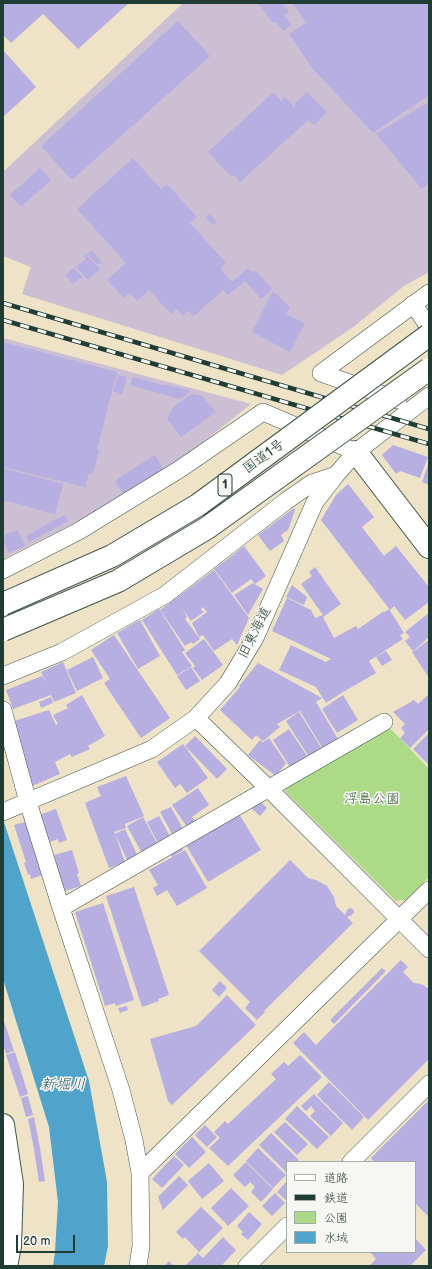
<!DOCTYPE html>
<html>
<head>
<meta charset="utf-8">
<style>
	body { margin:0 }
	#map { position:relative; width:432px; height:1269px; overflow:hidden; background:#eee3c6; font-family:"Balsamiq Sans","Klee One",sans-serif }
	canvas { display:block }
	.frame { position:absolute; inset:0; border:4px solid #1f3d34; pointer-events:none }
	.legend { position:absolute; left:286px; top:1161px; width:130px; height:92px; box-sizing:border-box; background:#f6f6f2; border:1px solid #a0aca6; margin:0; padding:5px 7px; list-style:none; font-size:12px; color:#1f3d34 }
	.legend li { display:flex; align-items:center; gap:8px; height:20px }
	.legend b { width:20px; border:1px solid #a0aca6 }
	.scale { position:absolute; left:16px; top:1235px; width:59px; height:18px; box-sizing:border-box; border:2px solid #1f3d34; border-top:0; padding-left:5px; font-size:12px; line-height:14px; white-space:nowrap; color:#1f3d34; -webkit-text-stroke:3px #f6f6f2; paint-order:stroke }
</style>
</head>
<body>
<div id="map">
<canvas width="432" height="1269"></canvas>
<div class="frame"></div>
<ul class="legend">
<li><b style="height:5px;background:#fff"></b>道路</li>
<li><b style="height:5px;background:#1f3d34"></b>鉄道</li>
<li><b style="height:11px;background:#adda86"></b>公園</li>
<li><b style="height:11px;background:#50a4cb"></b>水域</li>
</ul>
<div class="scale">20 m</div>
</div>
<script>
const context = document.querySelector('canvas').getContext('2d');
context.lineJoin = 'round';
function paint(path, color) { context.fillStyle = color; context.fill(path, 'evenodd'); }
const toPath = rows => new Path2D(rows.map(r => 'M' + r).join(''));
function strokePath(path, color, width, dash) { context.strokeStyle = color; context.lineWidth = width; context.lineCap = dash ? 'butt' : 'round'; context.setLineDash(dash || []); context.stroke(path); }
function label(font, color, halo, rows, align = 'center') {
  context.font = font + ' "Balsamiq Sans","Klee One",sans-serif'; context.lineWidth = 3; context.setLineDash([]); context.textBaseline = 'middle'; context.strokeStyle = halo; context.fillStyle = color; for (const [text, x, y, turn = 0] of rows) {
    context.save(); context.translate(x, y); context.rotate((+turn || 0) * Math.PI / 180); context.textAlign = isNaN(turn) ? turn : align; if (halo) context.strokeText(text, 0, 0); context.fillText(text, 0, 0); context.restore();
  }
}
paint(toPath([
	[183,3,429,3,429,272,404,286,352,328,282,375,22,294,31,267,3,256,3,172],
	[3,338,251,404,171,468,133,493,3,559]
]), '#ccbfd4');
paint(toPath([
	[389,727,429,769,429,877,406,900,396,901,285,791,289,780]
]), '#adda86');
paint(toPath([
	[3,819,89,1081,107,1182,108,1246,104,1266,53,1266,55,1252,58,1202,49,1127,3,979]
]), '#50a4cb');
paint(toPath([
	[3,3,129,3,78,49,43,14,11,43,3,35],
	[258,3,282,3,289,12,284,15,291,25,283,31,276,21,273,23],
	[293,3,429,3,429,95,373,133,312,68,289,34,306,23],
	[178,21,210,56,72,180,41,146],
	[3,50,36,87,3,117],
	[274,92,281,101,285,97,294,107,295,106,294,104,307,92,327,112,314,125,308,120,240,182,234,175,232,177,208,152],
	[427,103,429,106,429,185,428,183,422,189,376,134],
	[133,158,161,189,167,184,197,217,190,223,226,263,220,268,232,282,248,268,252,273,255,270,272,289,261,299,245,281,228,295,223,290,193,317,189,311,183,316,177,309,171,314,149,290,137,301,130,293,124,298,107,280,126,263,77,209],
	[40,168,51,180,21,207,10,195],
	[210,214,217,222,213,225,206,218],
	[92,251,102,262,98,265,88,254],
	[86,254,100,269,88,280,76,267,86,259,83,257],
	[74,268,82,277,73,284,65,275],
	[273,291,290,307,286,314,305,323,290,352,252,332],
	[3,342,117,372,97,450,99,451,93,474,89,473,85,487,3,467],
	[118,375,127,377,122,394,113,391],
	[133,377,162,385,163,384,191,391,180,399,130,385],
	[192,394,202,396,216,412,181,437,167,419,174,406],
	[393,445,428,457,420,478,400,471,396,474,382,455],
	[155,455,165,471,124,495,115,482,118,480,117,479],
	[429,462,429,485,422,482],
	[3,468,63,484,55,514,3,500],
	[348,484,374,517,362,527,375,544,384,556,396,546,429,587,429,602,405,620,394,606,390,610,321,520,336,495],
	[294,508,295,510,288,530,281,535,284,541,270,551,258,535],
	[64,515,68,521,29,542,26,536],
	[18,530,25,546,9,553,3,540,6,538,5,535],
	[244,546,266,576,255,584,251,579,232,593,214,569,233,555,247,574,233,555],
	[315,567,341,604,323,617,334,638,356,626,358,629,384,611,385,612,389,609,404,633,400,635,403,639,369,661,376,673,343,692,326,703,316,687,279,670,291,645,326,662,331,659,272,631,287,598,311,610,315,618,323,615,301,584,312,576,309,572],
	[214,570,249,618,237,645,232,639,214,651,203,635,199,637,192,623,207,612,203,607,201,609,204,612,191,621,182,608,187,617,185,619,200,639,193,644,191,642,185,646,160,610],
	[253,583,263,589,248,615,234,595],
	[292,585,307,597,304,605,286,597],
	[159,609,185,650,182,652,192,666,177,675,142,620],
	[429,613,429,637,413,651,405,641,410,637,405,632],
	[140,620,160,656,138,669,117,633],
	[114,635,170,718,141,738,104,683,110,679,91,650],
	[204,639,223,665,202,680,193,668,195,666,185,653],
	[429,640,429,678,412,652],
	[386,651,392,660,382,666,376,657],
	[93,657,103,678,77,691,67,670],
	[63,662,76,693,54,702,51,695,13,709,6,690,42,676,46,683,41,672],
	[258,663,322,698,316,702,338,739,323,749,300,711,277,724,280,727,263,741,256,735,252,740,220,710,240,687,239,686],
	[191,667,200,681,186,690,177,676],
	[429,694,429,729,410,748,400,738,405,733,401,728,405,724,393,712,414,700,418,704],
	[82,695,105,736,88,746,90,749,72,757,70,754,55,762,60,774,32,786,11,722,49,710,56,725,58,724,53,715,68,708,66,705],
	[343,695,358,720,337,733,322,709],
	[51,697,53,703,41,708,39,702],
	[299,712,322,749,309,757,286,721],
	[289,729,307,756,290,767,273,740],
	[429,733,429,765,413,749],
	[195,736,227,769,217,779,185,746],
	[269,738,286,763,276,776,248,755,260,740,265,744,263,742],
	[183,744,208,778,187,793,180,784,175,788,157,762],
	[126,776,144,816,125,824,126,828,114,832,114,831,125,862,109,868,85,803,101,796,97,787],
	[198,788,209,805,192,817,195,821,187,827,172,805],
	[258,799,267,808,260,816,250,807],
	[171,807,183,829,172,834,160,812],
	[56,809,67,840,59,843,58,839,48,843,39,815],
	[239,814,261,850,208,882,186,845],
	[159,816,172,840,160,847,147,822],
	[143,817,158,845,142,853,127,826],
	[25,822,42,875,31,879,30,874,28,875,24,863,26,862,14,825],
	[125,829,139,859,129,864,115,834],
	[181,846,183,850,172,857,170,853],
	[72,850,79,873,77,874,81,886,65,891,61,879,59,880,56,871,58,870,54,855],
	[185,850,207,888,177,906,167,890,157,896,153,888,158,885,149,870],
	[290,860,308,878,316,880,327,886,334,897,336,906,345,915,347,910,350,908,353,909,354,912,352,915,347,917,353,923,264,1011,265,1012,257,1020,245,1008,250,1002,199,951],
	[134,887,169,995,158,999,159,1001,142,1007,106,896],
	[103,903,134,1000,116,1006,115,1003,105,1006,75,912],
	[401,960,408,967,403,972,414,983,421,984,429,989,429,1059,368,1120,293,1043,304,1032,316,1045],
	[382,968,386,971,334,1024,330,1020],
	[220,981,227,988,219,997,212,990],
	[227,995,256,1025,172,1105,168,1101,150,1039,196,1026],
	[127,1006,128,1010,120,1013,118,1008],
	[3,1018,14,1051,6,1054,3,1044],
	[15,1052,28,1094,20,1097,6,1055],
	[300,1055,322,1077,228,1166,209,1148,220,1138,214,1132,225,1121,228,1124,276,1079,271,1074,284,1062,288,1066],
	[329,1082,364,1117,352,1130,317,1095],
	[314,1094,343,1123,331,1136,310,1116,315,1111,311,1106,306,1111,301,1106],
	[28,1096,33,1115,26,1117,21,1098],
	[429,1100,429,1217,415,1203,415,1162,374,1162,371,1158],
	[297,1106,329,1137,317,1149,285,1119],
	[34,1117,40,1148,45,1181,39,1182,34,1149,28,1119],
	[285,1122,308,1144,297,1155,274,1132],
	[205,1125,217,1137,207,1147,195,1135],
	[271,1133,299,1160,297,1162,287,1162,287,1173,259,1145],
	[192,1137,206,1152,189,1168,175,1154],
	[258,1148,286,1175,273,1188,246,1161],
	[174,1156,184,1165,162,1188,152,1179],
	[246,1162,273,1189,261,1202,251,1192,255,1187,250,1182,245,1187,233,1175],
	[209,1163,224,1181,202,1199,188,1181],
	[179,1176,188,1185,163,1210,158,1197],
	[287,1181,287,1201,277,1192],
	[231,1188,249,1206,228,1226,211,1208],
	[275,1193,285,1203,272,1216,262,1206],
	[201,1207,223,1228,199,1252,185,1237,183,1239,176,1232],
	[249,1212,262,1224,248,1240,241,1234,243,1232,237,1226],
	[223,1237,236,1250,221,1266,185,1266,198,1253,203,1258],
	[415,1238,426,1250,410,1266,369,1266,376,1259,370,1252,415,1252],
	[169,1261,174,1266,164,1266]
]), '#b7aee1');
const minor = toPath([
	[413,304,429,327],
	[398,400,321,373,429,293],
	[3,570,79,531,180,469,263,412,356,452],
	[3,676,62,652,165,595,286,501,312,483,336,475],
	[3,710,28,802,61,908,121,1090,134,1140,140,1173,141,1246,138,1266],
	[196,718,268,788,429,949],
	[3,812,152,749,196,718,228,683,255,638,315,502,336,475,356,452,429,396],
	[61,908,384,722],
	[351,1162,429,1084],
	[140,1173,429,890],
	[247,1266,287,1226]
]);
const tertiary = toPath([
	[356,452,429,547],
	[3,1125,12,1184,10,1246,6,1266]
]);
strokePath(minor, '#3e564a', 18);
strokePath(tertiary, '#3e564a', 24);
strokePath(minor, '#fff', 17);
strokePath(tertiary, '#fff', 22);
const rail = toPath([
	[3,303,429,429],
	[3,320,429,444]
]);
strokePath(rail, '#1f3d34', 4.5);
strokePath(rail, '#f6f6f2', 3, [9]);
const trunkBridge = toPath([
	[3,604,112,556,198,505,429,335],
	[3,630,118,581,207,528,429,369]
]);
strokePath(trunkBridge, '#3e564a', 24, []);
strokePath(trunkBridge, '#fff', 22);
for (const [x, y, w] of [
	[225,485,14]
]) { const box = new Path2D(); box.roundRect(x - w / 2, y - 11, w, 22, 3); context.fillStyle = '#f6f6f2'; context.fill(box); strokePath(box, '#1f3d34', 1); }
label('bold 13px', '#1f3d34', null, [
	["1",225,485]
]);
label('14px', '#1f3d34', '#f6f6f2', [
	["国道1号",264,457,-36],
	["旧東海道",255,633,-63]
]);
label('14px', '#3b5c44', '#f6f6f2', [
	["浮島公園",372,799]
]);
label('italic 15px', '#2e5c61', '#f6f6f2', [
	["新堀川",63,1085]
]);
</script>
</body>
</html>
